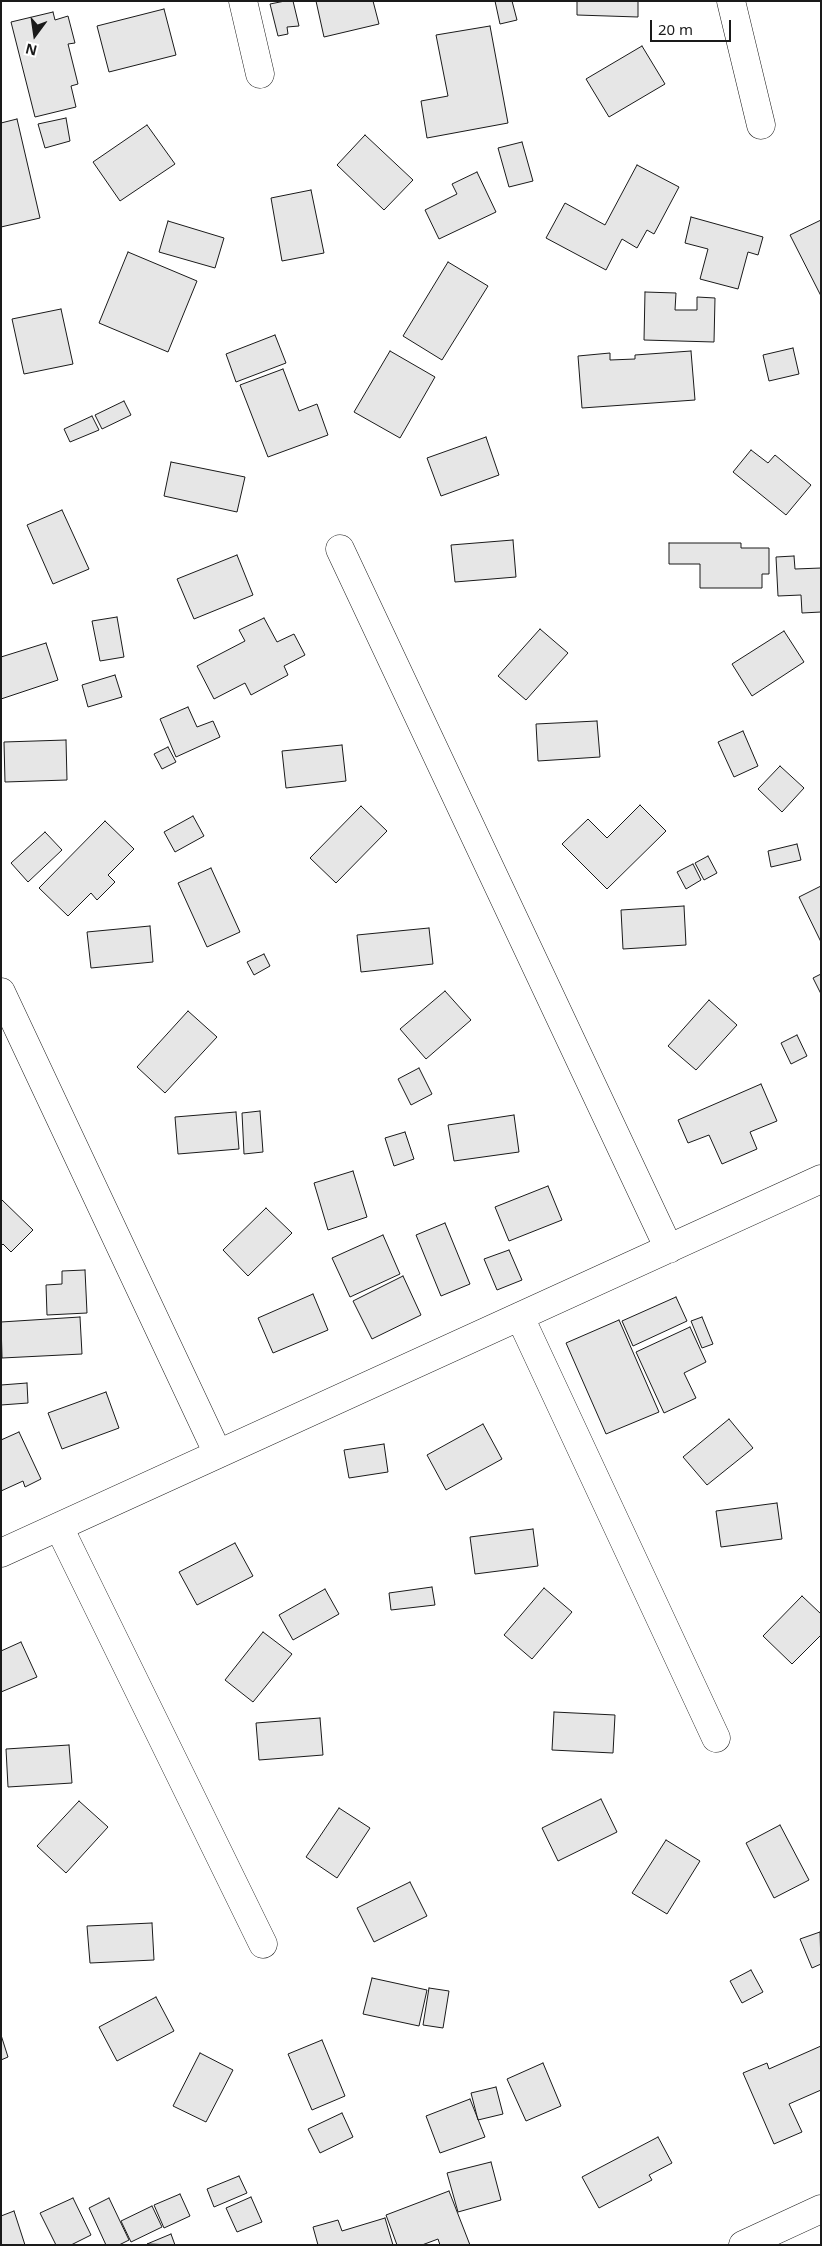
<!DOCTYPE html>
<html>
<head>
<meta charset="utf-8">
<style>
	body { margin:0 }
	#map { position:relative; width:822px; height:2246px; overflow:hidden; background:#fff; font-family:"Noto Sans",sans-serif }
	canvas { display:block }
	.frame { position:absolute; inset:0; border:2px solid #1a1a1a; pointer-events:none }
	.north { position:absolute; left:10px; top:10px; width:50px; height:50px; -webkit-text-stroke:4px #fff; paint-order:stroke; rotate:194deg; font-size:14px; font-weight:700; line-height:20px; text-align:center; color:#1a1a1a }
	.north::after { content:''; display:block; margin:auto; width:18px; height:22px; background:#1a1a1a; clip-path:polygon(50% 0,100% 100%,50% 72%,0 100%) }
	.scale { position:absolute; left:650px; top:20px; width:81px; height:22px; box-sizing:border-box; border:2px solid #1a1a1a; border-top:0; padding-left:6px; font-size:15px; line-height:18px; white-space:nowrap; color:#1a1a1a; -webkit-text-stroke:4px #fff; paint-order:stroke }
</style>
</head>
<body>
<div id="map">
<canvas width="822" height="2246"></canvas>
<div class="frame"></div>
<div class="north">N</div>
<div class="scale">20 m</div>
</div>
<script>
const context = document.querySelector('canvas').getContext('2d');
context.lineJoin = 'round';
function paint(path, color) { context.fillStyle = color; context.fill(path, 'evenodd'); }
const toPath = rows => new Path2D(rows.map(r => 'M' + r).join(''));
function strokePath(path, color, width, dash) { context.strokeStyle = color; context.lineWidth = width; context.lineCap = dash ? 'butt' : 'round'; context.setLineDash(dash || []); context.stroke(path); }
const building = toPath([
	[285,1,293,1,299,26,287,27,288,34,278,36,270,4,285,1],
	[316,1,373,1,379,24,324,37,316,1],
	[495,1,512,1,517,20,500,24,495,1],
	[577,1,638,1,638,17,577,15,577,1],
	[164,9,176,55,109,72,97,26,164,9],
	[53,12,55,20,68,16,75,43,68,44,78,84,71,86,76,107,35,117,11,22,53,12],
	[490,26,508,123,427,138,421,101,448,96,436,35,490,26],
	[642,46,665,84,609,117,586,79,642,46],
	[66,118,70,141,45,148,38,124,66,118],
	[17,119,40,218,1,227,1,123,17,119],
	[147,125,175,164,120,201,93,162,147,125],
	[365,135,413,180,384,210,337,165,365,135],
	[522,142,533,181,509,187,498,148,522,142],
	[637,165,679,187,654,234,647,230,637,248,622,239,606,270,546,238,565,203,605,225,637,165],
	[477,172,496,212,439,239,425,210,457,194,452,184,477,172],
	[311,190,324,253,282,261,271,198,311,190],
	[691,217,763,237,758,255,748,252,738,289,700,279,708,249,685,243,691,217],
	[821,220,821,296,790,235,821,220],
	[168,221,224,238,215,268,159,252,168,221],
	[128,252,197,281,168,352,99,323,128,252],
	[448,262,488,286,442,360,403,336,448,262],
	[645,292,676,293,675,310,697,310,697,297,715,298,714,342,644,340,645,292],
	[61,309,73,364,24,374,12,319,61,309],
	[275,335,286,363,236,382,226,354,275,335],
	[793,348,799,374,769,381,763,355,793,348],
	[390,351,435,377,400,438,354,412,390,351],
	[691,351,695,400,582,408,578,356,610,353,610,360,635,359,635,355,691,351],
	[283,369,299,411,317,404,328,435,268,457,240,385,283,369],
	[124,401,131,415,102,429,95,415,124,401],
	[92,416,99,430,70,442,64,429,92,416],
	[486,437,499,475,441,496,427,458,486,437],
	[751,450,768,463,775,455,811,485,786,515,733,472,751,450],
	[171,462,245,477,237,512,164,496,171,462],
	[62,510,89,569,53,584,27,525,62,510],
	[513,540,516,577,455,582,451,545,513,540],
	[669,543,741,543,741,548,769,548,769,574,762,574,762,588,700,588,700,564,669,564,669,543],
	[237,555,253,595,194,619,177,579,237,555],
	[794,556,795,569,821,568,821,612,802,613,801,595,778,596,776,557,794,556],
	[117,617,124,657,100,661,92,621,117,617],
	[264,618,277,642,294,634,305,655,284,666,288,675,251,695,245,683,214,699,197,666,245,641,239,630,264,618],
	[540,629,568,653,526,700,498,676,540,629],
	[784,631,804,662,752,696,732,664,784,631],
	[46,643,58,680,1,699,1,657,46,643],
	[115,675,122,697,88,707,82,685,115,675],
	[188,707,197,727,213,721,220,737,176,757,160,719,188,707],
	[597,721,600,757,538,761,536,724,597,721],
	[743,731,758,766,734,777,718,742,743,731],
	[66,740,67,780,5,782,4,742,66,740],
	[342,745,346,781,286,788,282,751,342,745],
	[168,747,176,762,162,769,154,754,168,747],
	[780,766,804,788,782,812,758,789,780,766],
	[640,805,666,831,607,889,562,844,588,819,607,838,640,805],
	[361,806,387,831,336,883,310,858,361,806],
	[193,816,204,836,175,852,164,832,193,816],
	[105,821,134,849,108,875,115,882,97,900,91,893,68,916,39,888,105,821],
	[45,832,62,850,28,882,11,863,45,832],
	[797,844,801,860,771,867,768,851,797,844],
	[708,856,717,873,704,880,695,863,708,856],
	[693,864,701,880,686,889,677,872,693,864],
	[211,868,240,932,207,947,178,883,211,868],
	[821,886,821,942,799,897,821,886],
	[684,906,686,945,623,949,621,910,684,906],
	[150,926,153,962,91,968,87,932,150,926],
	[429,928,433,964,361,972,357,935,429,928],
	[264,954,270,966,254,975,247,962,264,954],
	[821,974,821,994,813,978,821,974],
	[445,991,471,1020,426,1059,400,1029,445,991],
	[709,1000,737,1025,696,1070,668,1046,709,1000],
	[188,1011,217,1037,165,1093,137,1067,188,1011],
	[797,1035,807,1056,791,1064,781,1043,797,1035],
	[419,1068,432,1094,411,1105,398,1079,419,1068],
	[761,1084,777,1121,750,1132,757,1149,722,1164,709,1135,688,1143,678,1120,761,1084],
	[260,1111,263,1152,244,1154,242,1113,260,1111],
	[236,1112,239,1149,178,1154,175,1117,236,1112],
	[514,1115,519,1152,454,1161,448,1125,514,1115],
	[405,1132,414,1159,394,1166,385,1138,405,1132],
	[353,1171,367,1217,328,1230,314,1183,353,1171],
	[548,1186,562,1220,509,1241,495,1207,548,1186],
	[1,1199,33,1230,11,1252,3,1244,1,1246,1,1199],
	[266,1208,292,1233,248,1276,223,1250,266,1208],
	[445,1223,470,1284,441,1296,416,1235,445,1223],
	[383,1235,400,1274,350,1297,332,1258,383,1235],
	[509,1250,522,1280,497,1290,484,1259,509,1250],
	[85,1270,87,1313,47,1315,46,1285,62,1284,62,1271,85,1270],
	[403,1276,421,1315,372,1339,353,1301,403,1276],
	[313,1294,328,1330,273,1353,258,1318,313,1294],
	[676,1297,687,1321,633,1346,622,1321,676,1297],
	[80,1317,82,1354,2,1358,1,1322,80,1317],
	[702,1317,713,1344,702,1348,691,1321,702,1317],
	[619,1320,659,1412,606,1434,566,1343,619,1320],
	[690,1327,706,1362,684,1373,696,1398,664,1413,636,1352,690,1327],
	[27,1383,28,1403,1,1405,1,1385,27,1383],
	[106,1392,119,1428,62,1449,48,1413,106,1392],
	[729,1419,753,1448,707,1485,683,1457,729,1419],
	[483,1424,502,1459,446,1490,427,1455,483,1424],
	[19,1432,41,1479,25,1487,23,1481,1,1491,1,1440,19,1432],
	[384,1444,388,1472,349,1478,344,1450,384,1444],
	[777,1503,782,1539,721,1547,716,1511,777,1503],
	[533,1529,538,1566,475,1574,470,1537,533,1529],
	[235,1543,253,1576,197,1605,179,1572,235,1543],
	[432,1587,435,1605,391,1610,389,1593,432,1587],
	[544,1588,572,1612,532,1659,504,1635,544,1588],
	[325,1589,339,1614,293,1640,279,1615,325,1589],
	[802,1596,821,1614,821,1635,792,1664,763,1636,802,1596],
	[263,1632,292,1654,253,1702,225,1680,263,1632],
	[21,1642,37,1677,1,1692,1,1651,21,1642],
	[554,1712,615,1715,613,1753,552,1750,554,1712],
	[320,1718,323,1755,259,1760,256,1723,320,1718],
	[69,1745,72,1783,8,1787,6,1749,69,1745],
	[601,1799,617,1832,558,1861,542,1828,601,1799],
	[79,1801,108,1827,66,1873,37,1846,79,1801],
	[339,1808,370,1828,337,1878,306,1857,339,1808],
	[780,1825,809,1880,774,1898,746,1843,780,1825],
	[666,1840,700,1861,667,1914,632,1893,666,1840],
	[410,1882,427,1916,374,1942,357,1908,410,1882],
	[152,1923,154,1960,90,1963,87,1926,152,1923],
	[820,1932,821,1964,812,1968,800,1939,820,1932],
	[751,1970,763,1992,742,2003,730,1981,751,1970],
	[372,1978,427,1990,419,2026,363,2014,372,1978],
	[429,1988,449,1991,443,2028,423,2025,429,1988],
	[156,1997,174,2031,117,2061,99,2027,156,1997],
	[1,2035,8,2057,1,2060,1,2035],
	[322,2040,345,2096,312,2110,288,2054,322,2040],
	[821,2046,821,2090,789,2104,802,2132,774,2144,743,2073,767,2063,769,2069,821,2046],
	[200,2053,233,2070,206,2122,173,2106,200,2053],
	[543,2063,561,2106,526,2121,507,2079,543,2063],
	[496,2087,503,2114,478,2120,471,2093,496,2087],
	[470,2099,485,2137,440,2153,426,2116,470,2099],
	[342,2113,353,2137,320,2153,308,2129,342,2113],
	[658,2137,672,2163,649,2175,652,2180,599,2208,582,2177,658,2137],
	[491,2162,501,2200,458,2212,447,2173,491,2162],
	[239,2176,247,2193,214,2207,207,2189,239,2176],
	[449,2191,470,2245,440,2245,438,2239,422,2245,397,2245,386,2215,449,2191],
	[180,2194,190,2216,164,2228,154,2205,180,2194],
	[251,2197,262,2222,237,2232,226,2208,251,2197],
	[73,2198,91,2235,71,2245,56,2245,40,2213,73,2198],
	[109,2198,129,2240,119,2245,106,2245,89,2208,109,2198],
	[152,2206,162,2227,131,2242,121,2221,152,2206],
	[14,2211,25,2245,1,2245,1,2216,14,2211],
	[385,2218,393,2245,318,2245,313,2227,338,2220,342,2231,385,2218],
	[171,2234,175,2245,147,2244,171,2234]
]);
paint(building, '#e6e6e6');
strokePath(building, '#1a1a1a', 1);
const minor = toPath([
	[243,1,260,74],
	[731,1,761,125],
	[340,549,669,1249],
	[1,992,218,1454],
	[520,1317,716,1738],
	[59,1527,263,1944],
	[1,1553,821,1179],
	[743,2245,821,2209]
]);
strokePath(minor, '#1a1a1a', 29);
strokePath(minor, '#fff', 28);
</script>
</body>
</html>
